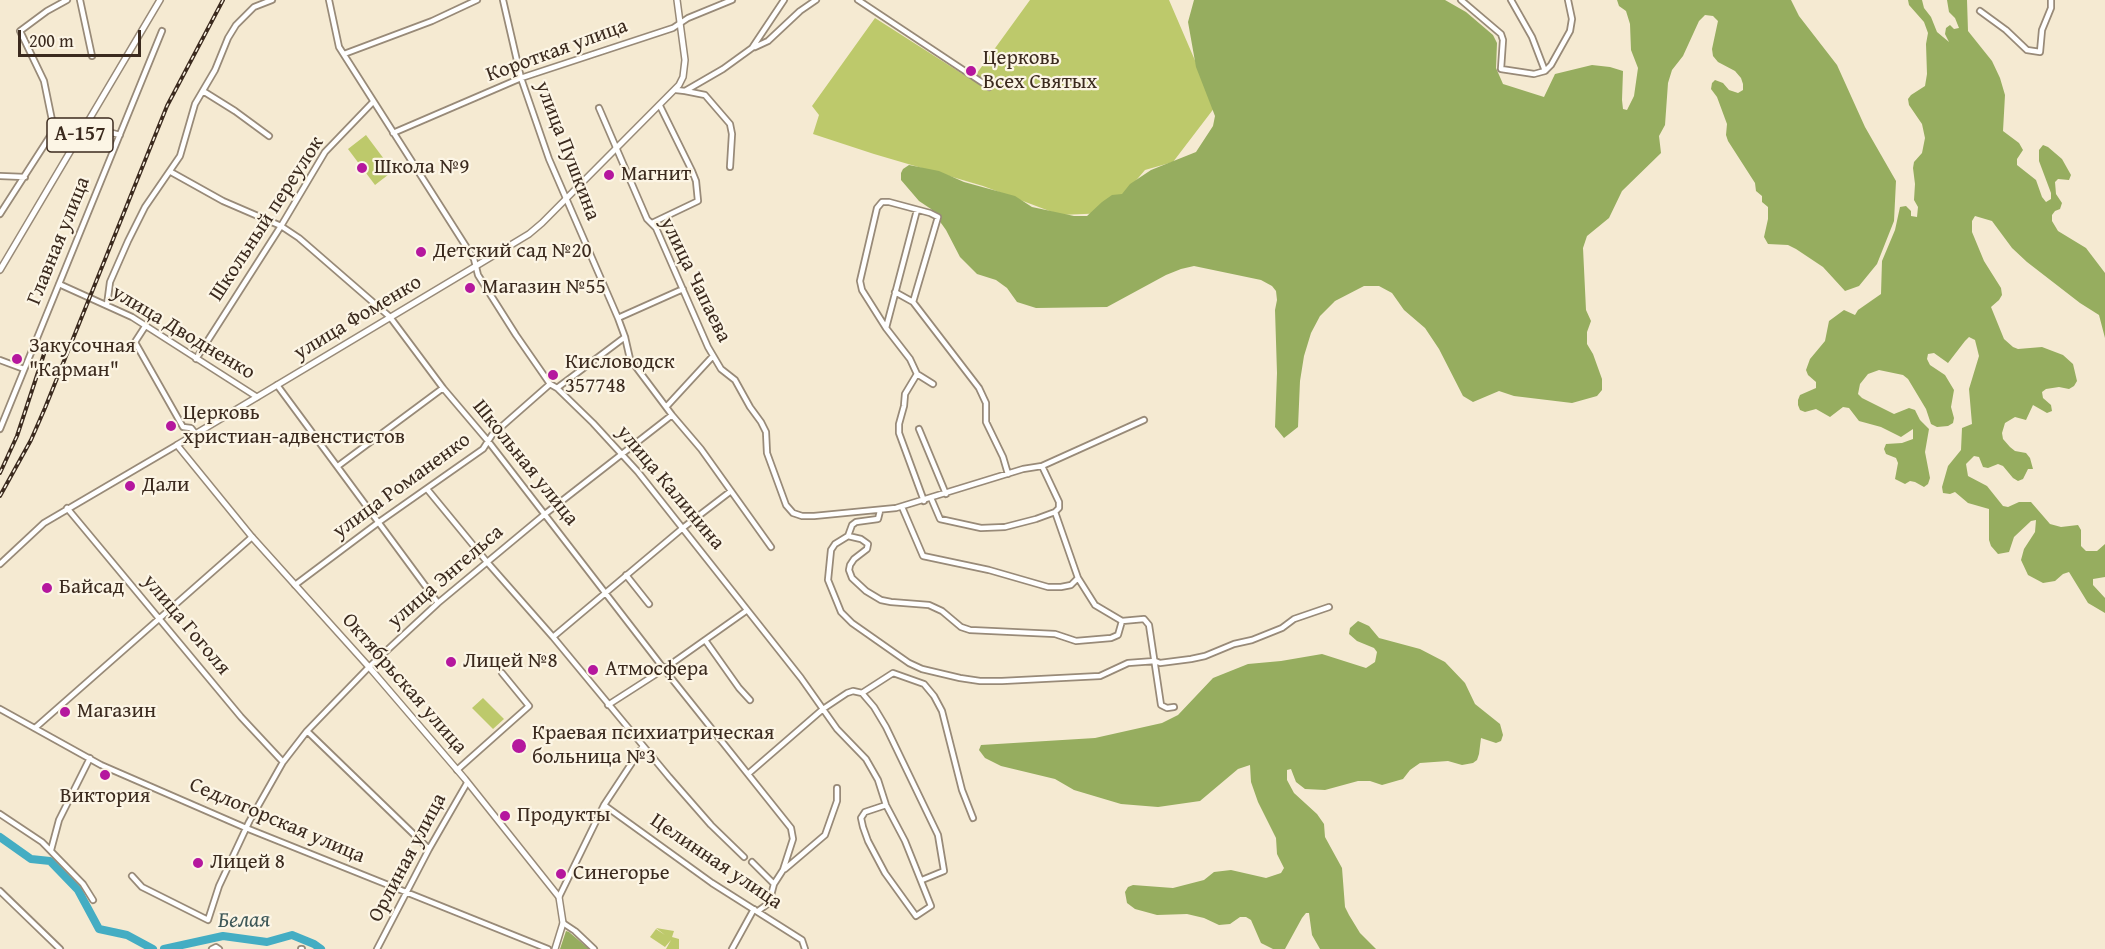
<!DOCTYPE html>
<html>
<head>
<meta charset="utf-8">
<style>
	body { margin:0 }
	#map { position:relative; width:2105px; height:949px; overflow:hidden; background:#f5ead2; font-family:"Gentium Book Plus",serif }
	canvas { display:block }
	.scale { position:absolute; left:18px; top:30px; width:123px; height:27px; box-sizing:border-box; border:3px solid #3b2a1e; border-top:0; padding-left:8px; font-size:18px; line-height:21px; white-space:nowrap; color:#3b2a1e; -webkit-text-stroke:4px #fcf5e5; paint-order:stroke }
</style>
</head>
<body>
<div id="map">
<canvas width="2105" height="949"></canvas>
<div class="scale">200 m</div>
</div>
<script>
const context = document.querySelector('canvas').getContext('2d');
context.lineJoin = 'round';
function paint(path, color) { context.fillStyle = color; context.fill(path, 'evenodd'); }
const toPath = rows => new Path2D(rows.map(r => 'M' + r).join(''));
function strokePath(path, color, width, dash) { context.strokeStyle = color; context.lineWidth = width; context.lineCap = dash ? 'butt' : 'round'; context.setLineDash(dash || []); context.stroke(path); }
function label(font, color, halo, rows, align = 'center') {
  context.font = font + ' "Gentium Book Plus",serif'; context.lineWidth = 4.5; context.setLineDash([]); context.textBaseline = 'middle'; context.strokeStyle = halo; context.fillStyle = color; for (const [text, x, y, turn = 0] of rows) {
    context.save(); context.translate(x, y); context.rotate((+turn || 0) * Math.PI / 180); context.textAlign = isNaN(turn) ? turn : align; if (halo) context.strokeText(text, 0, 0); context.fillText(text, 0, 0); context.restore();
  }
}
paint(toPath([
	[1030,0,1169,0,1215,107,1173,162,1145,170,1108,213,1060,215,983,186,874,154,813,134,819,115,812,106,875,18,972,80],
	[366,135,393,171,375,185,348,149],
	[483,698,504,719,493,729,472,708],
	[656,928,674,931,672,937,679,939,679,949,666,949,671,940,665,947,650,937,656,929,665,935]
]), '#bdc96b');
paint(toPath([
	[1194,0,1445,0,1466,12,1493,35,1497,43,1496,68,1503,84,1544,97,1555,74,1592,65,1610,67,1623,71,1622,100,1623,109,1627,110,1634,96,1638,68,1631,50,1630,24,1626,11,1619,6,1617,0,1791,0,1799,16,1837,65,1865,127,1896,181,1894,221,1877,264,1859,286,1845,291,1823,267,1796,249,1788,245,1768,244,1764,237,1768,219,1768,207,1762,202,1762,196,1756,191,1755,183,1728,141,1726,135,1727,124,1717,97,1711,89,1712,83,1715,80,1723,83,1729,90,1738,93,1743,90,1743,84,1741,78,1735,71,1718,62,1713,56,1712,49,1718,21,1713,16,1705,15,1699,21,1683,56,1672,70,1668,83,1665,125,1659,136,1661,153,1622,191,1609,218,1587,236,1583,248,1586,310,1591,321,1587,332,1587,344,1593,354,1602,379,1602,390,1597,396,1572,403,1514,396,1499,391,1473,402,1463,396,1439,349,1425,328,1404,310,1392,293,1379,286,1364,286,1335,301,1320,316,1311,333,1304,356,1300,381,1298,427,1284,438,1275,427,1277,373,1275,310,1277,300,1276,291,1272,286,1261,280,1194,266,1181,269,1166,275,1107,307,1036,308,1017,302,1007,288,996,280,977,274,960,257,946,230,931,209,919,201,901,180,901,173,903,169,909,165,939,171,964,182,1015,196,1032,207,1074,216,1087,216,1102,202,1112,195,1122,194,1130,184,1151,170,1196,152,1213,126,1215,116,1196,67,1188,22],
	[1908,0,1922,0,1924,8,1931,17,1937,32,1949,42,1945,34,1946,28,1950,25,1954,29,1959,28,1955,18,1949,12,1947,0,1967,0,1968,31,1992,61,2000,78,2005,95,2003,131,2019,143,2023,150,2017,159,2017,165,2036,180,2042,197,2046,202,2051,199,2051,193,2039,161,2039,150,2043,145,2048,147,2062,159,2071,175,2069,180,2058,179,2055,182,2056,194,2062,203,2060,209,2055,211,2052,215,2052,221,2058,231,2086,248,2105,273,2105,338,2099,315,2080,303,2027,262,2012,248,1992,221,1975,216,1972,221,1972,232,1984,261,2001,288,2002,295,1999,300,1991,307,2004,339,2013,347,2018,349,2042,347,2063,355,2073,364,2077,381,2074,386,2069,389,2059,387,2046,389,2042,392,2043,398,2051,405,2052,411,2047,413,2033,405,2026,420,2015,417,2005,423,2002,433,2003,439,2010,447,2015,451,2026,453,2030,458,2033,469,2028,469,2023,479,2018,481,2013,478,2003,466,1998,464,1988,468,1983,467,1979,457,1974,456,1966,464,1968,476,1987,486,2003,506,2008,507,2019,502,2031,502,2050,524,2061,527,2078,525,2081,530,2081,546,2086,551,2097,551,2105,544,2105,577,2093,579,2093,585,2105,598,2105,613,2088,603,2069,572,2063,574,2055,581,2043,583,2028,575,2021,560,2024,549,2035,532,2036,520,2031,521,2014,537,2009,552,1998,554,1991,546,1989,540,1989,509,1968,503,1955,492,1950,494,1943,493,1942,487,1948,466,1961,450,1962,428,1972,424,1969,389,1979,356,1975,340,1969,337,1965,341,1948,363,1934,353,1928,354,1927,359,1930,365,1945,375,1954,390,1951,407,1954,418,1953,423,1948,426,1937,427,1931,424,1926,409,1908,379,1903,375,1879,370,1868,374,1860,384,1858,394,1862,398,1894,414,1909,408,1915,410,1920,420,1929,429,1925,452,1930,478,1928,484,1924,487,1915,482,1910,481,1905,484,1895,479,1898,463,1896,458,1886,454,1884,449,1886,444,1902,443,1913,439,1913,429,1901,437,1881,427,1859,421,1849,408,1843,407,1830,417,1816,409,1805,412,1800,410,1798,405,1798,400,1800,395,1816,388,1816,382,1808,375,1806,370,1810,359,1825,341,1829,321,1844,310,1855,315,1858,310,1881,294,1882,261,1895,230,1900,207,1906,206,1911,211,1911,216,1917,217,1918,207,1914,200,1915,184,1913,168,1914,162,1922,153,1925,138,1922,124,1909,105,1908,99,1911,95,1925,86,1927,74,1926,44,1928,33,1924,22,1909,5],
	[1358,621,1369,626,1379,638,1420,649,1445,662,1465,683,1475,704,1500,724,1503,735,1501,741,1496,743,1481,738,1479,754,1477,760,1473,763,1462,765,1448,761,1420,763,1410,770,1403,779,1382,785,1370,781,1358,781,1325,790,1305,789,1296,782,1291,769,1287,770,1287,780,1294,793,1317,814,1324,824,1325,837,1342,868,1345,907,1349,915,1360,933,1376,949,1320,949,1312,935,1309,913,1306,913,1302,918,1285,949,1273,949,1261,943,1251,920,1246,917,1240,917,1230,924,1219,925,1204,918,1187,914,1157,915,1135,909,1127,903,1125,892,1128,887,1133,885,1173,888,1204,880,1214,872,1231,870,1266,878,1281,873,1284,868,1277,854,1276,838,1258,802,1251,782,1250,765,1238,769,1200,801,1158,807,1121,804,1074,790,1055,779,1001,766,985,758,979,750,981,745,1095,738,1162,723,1178,715,1213,678,1248,664,1281,661,1322,654,1366,668,1375,662,1377,652,1374,648,1357,641,1349,634,1350,628],
	[566,931,569,932,589,949,560,949]
]), '#96ad5f');
strokePath(toPath([
	[0,837,31,859,50,861,78,890,99,929,127,935,153,949],
	[164,949,223,936,267,942,292,935,314,944,321,949]
]), '#44adc3', 8);
const minor = toPath([
	[80,0,92,56],
	[329,0,339,47,474,259,478,275,516,335,550,384,557,388,593,423,638,472,801,678,837,729,866,759,878,780,886,805,905,841,931,906,916,916,885,873,868,841,863,827,861,818,865,812,886,805],
	[503,0,521,78,549,159,618,318,625,337,630,359,672,415,701,449,771,547],
	[858,0,989,87],
	[1461,0,1501,34,1503,40,1501,69,1534,74,1545,71,1551,65,1570,31,1572,19,1568,0],
	[1511,0,1532,37,1545,71],
	[1980,11,2006,30,2027,50,2040,52,2042,30,2051,8,2051,0],
	[755,47,768,41,800,11,816,0],
	[344,54,432,21,477,0],
	[676,90,685,91,723,69,752,48,784,0],
	[203,91,235,111,269,136],
	[685,91,705,95,730,124,732,134,730,167],
	[599,108,647,219,656,228,708,347,721,369,735,380,750,407,761,422,766,432,767,453,786,505,793,513,802,516,814,516,896,508,1023,469,1042,466,1144,420],
	[86,126,120,135],
	[54,130,81,133],
	[393,133,521,78,673,28,688,18,732,0],
	[171,172,223,201,281,226,299,238,390,317,443,388,488,441,664,669,791,828,793,839,783,870,774,884,769,903,758,911],
	[0,176,25,177],
	[0,214,54,130,44,81,20,31,47,11,67,0],
	[652,223,698,201,696,181,692,171,660,106],
	[59,284,132,317,257,397],
	[895,292,913,302,979,388,986,403,986,422,1003,457,1008,474],
	[913,302,938,217,930,213,889,202,882,202,877,208,860,281,862,290,886,328,917,210],
	[107,305,110,282,128,241,145,207,180,156,195,104,215,70,228,38,236,25,254,7,272,0],
	[618,318,683,289],
	[146,325,135,342,136,344,183,427,191,428,195,433],
	[886,328,910,359,917,374,933,384],
	[196,359,281,226,325,152,373,102],
	[0,360,24,369],
	[917,374,905,394,904,406,899,424,899,433,924,501],
	[277,385,438,603],
	[557,388,625,337],
	[667,406,713,356],
	[0,429,162,31],
	[919,429,946,494],
	[338,466,443,388],
	[1042,466,1059,502,1059,508,1055,512,1078,578,1095,605,1122,621],
	[427,489,487,562,553,637,669,777,711,825,744,857],
	[931,498,940,519,981,528,1005,527,1036,519,1055,512],
	[902,507,923,556,989,570,1048,587,1061,587,1071,585,1078,578],
	[67,508,241,717,283,762],
	[880,511,878,519,856,522,852,525,848,536,835,544,831,550,828,580,841,612,852,623,909,663,922,669,960,678,980,681,1002,681,1100,676,1128,663,1155,661,1160,663,1191,659,1205,656,1234,644,1252,640,1282,628,1294,619,1329,607],
	[848,536,861,539,868,544,867,549,854,559,850,565,849,570,852,578,866,591,881,600,891,602,929,605,942,611,961,627,970,630,1055,634,1076,641,1111,638,1118,635,1122,621,1144,619,1149,625,1161,705,1167,708,1174,707],
	[0,564,44,523,177,445],
	[626,575,649,604],
	[295,585,379,522,483,449,492,435,550,384],
	[553,637,684,527,731,491],
	[705,640,739,688,750,700],
	[862,693,874,707,886,727,938,835,944,871,922,880],
	[862,693,893,673,924,684,934,696,942,711,962,790,973,818],
	[608,705,664,669,746,611],
	[0,709,101,765,246,828,548,949],
	[35,728,252,537],
	[307,731,429,849],
	[457,770,529,706,502,673],
	[748,774,823,709,847,693,853,691,862,693],
	[604,805,712,883,802,940,805,949],
	[0,814,42,842,83,884,93,900],
	[51,850,59,820,90,758],
	[752,862,774,884],
	[785,869,825,835,837,801,837,788],
	[132,876,142,887,208,920,219,886,249,822,283,762,307,731,369,667,438,603,545,514,672,415],
	[0,891,60,949],
	[559,897,604,805,643,746],
	[563,923,575,931,594,949],
	[212,949,216,947,219,949],
	[301,949,302,949],
	[377,949,429,849,467,783],
	[732,949,754,909]
]);
const major = toPath([
	[0,270,160,0],
	[555,949,563,923,559,897,465,779,369,667,252,537,177,445,476,266,529,234,542,223,679,85,683,77,685,60,677,0]
]);
strokePath(minor, '#988a78', 8);
strokePath(major, '#988a78', 8);
strokePath(minor, '#fff', 4.5);
strokePath(major, '#fff', 5);
const rail = toPath([
	[0,473,17,436,44,354],
	[0,496,31,440,45,408,167,106,223,0]
]);
strokePath(rail, '#3b2a1e', 4);
strokePath(rail, '#fcf5e5', 1.5, [4.5]);
for (const [x, y, r, color] of [
	[971,71,6,"#b5179e"],
	[362,168,6,"#b5179e"],
	[609,175,6,"#b5179e"],
	[421,252,6,"#b5179e"],
	[470,288,6,"#b5179e"],
	[17,359,6,"#b5179e"],
	[553,375,6,"#b5179e"],
	[171,426,6,"#b5179e"],
	[130,486,6,"#b5179e"],
	[47,588,6,"#b5179e"],
	[451,662,6,"#b5179e"],
	[593,670,6,"#b5179e"],
	[65,712,6,"#b5179e"],
	[519,746,8,"#b5179e"],
	[105,775,6,"#b5179e"],
	[505,816,6,"#b5179e"],
	[198,863,6,"#b5179e"],
	[561,874,6,"#b5179e"]
]) { const dot = new Path2D(); dot.arc(x, y, r, 0, 2 * Math.PI); context.fillStyle = color; context.fill(dot); strokePath(dot, '#fcf5e5', 2); }
for (const [x, y, w] of [
	[80,135,66]
]) { const box = new Path2D(); box.roundRect(x - w / 2, y - 17, w, 34, 4.5); context.fillStyle = '#fcf5e5'; context.fill(box); strokePath(box, '#3b2a1e', 1.5); }
label('bold 20px', '#3b2a1e', null, [
	["А-157",80,135]
]);
label('21px', '#3b2a1e', '#fcf5e5', [
	["Короткая улица",557,51,-20],
	["улица Пушкина",567,151,69],
	["Школьный переулок",267,219,-57],
	["Главная улица",59,241,-68],
	["улица Чапаева",695,280,64],
	["улица Фоменко",358,318,-31],
	["улица Дводненко",183,333,31],
	["Школьная улица",525,463,51],
	["улица Романенко",402,486,-36],
	["улица Калинина",670,488,50],
	["улица Энгельса",446,577,-41],
	["улица Гоголя",186,625,50],
	["Октябрьская улица",404,684,49],
	["Седлогорская улица",277,821,23],
	["Орлиная улица",408,858,-62],
	["Целинная улица",716,862,34]
]);
label('21px', '#3b2a1e', '#fcf5e5', [
	["Церковь",983,59],
	["Всех Святых",983,83],
	["Школа №9",374,168],
	["Магнит",621,175],
	["Детский сад №20",433,252],
	["Магазин №55",482,288],
	["Закусочная",29,347],
	["\"Карман\"",29,371],
	["Кисловодск",565,363],
	["357748",565,387],
	["Церковь",183,414],
	["христиан-адвенстистов",183,438],
	["Дали",142,486],
	["Байсад",59,588],
	["Лицей №8",463,662],
	["Атмосфера",605,670],
	["Магазин",77,712],
	["Краевая психиатрическая",532,734],
	["больница №3",532,758],
	["Виктория",105,797,"center"],
	["Продукты",517,816],
	["Лицей 8",210,863],
	["Синегорье",573,874]
], 'left');
label('italic 22px', '#3e5858', '#fcf5e5', [
	["Белая",244,921,-1]
]);
</script>
</body>
</html>
